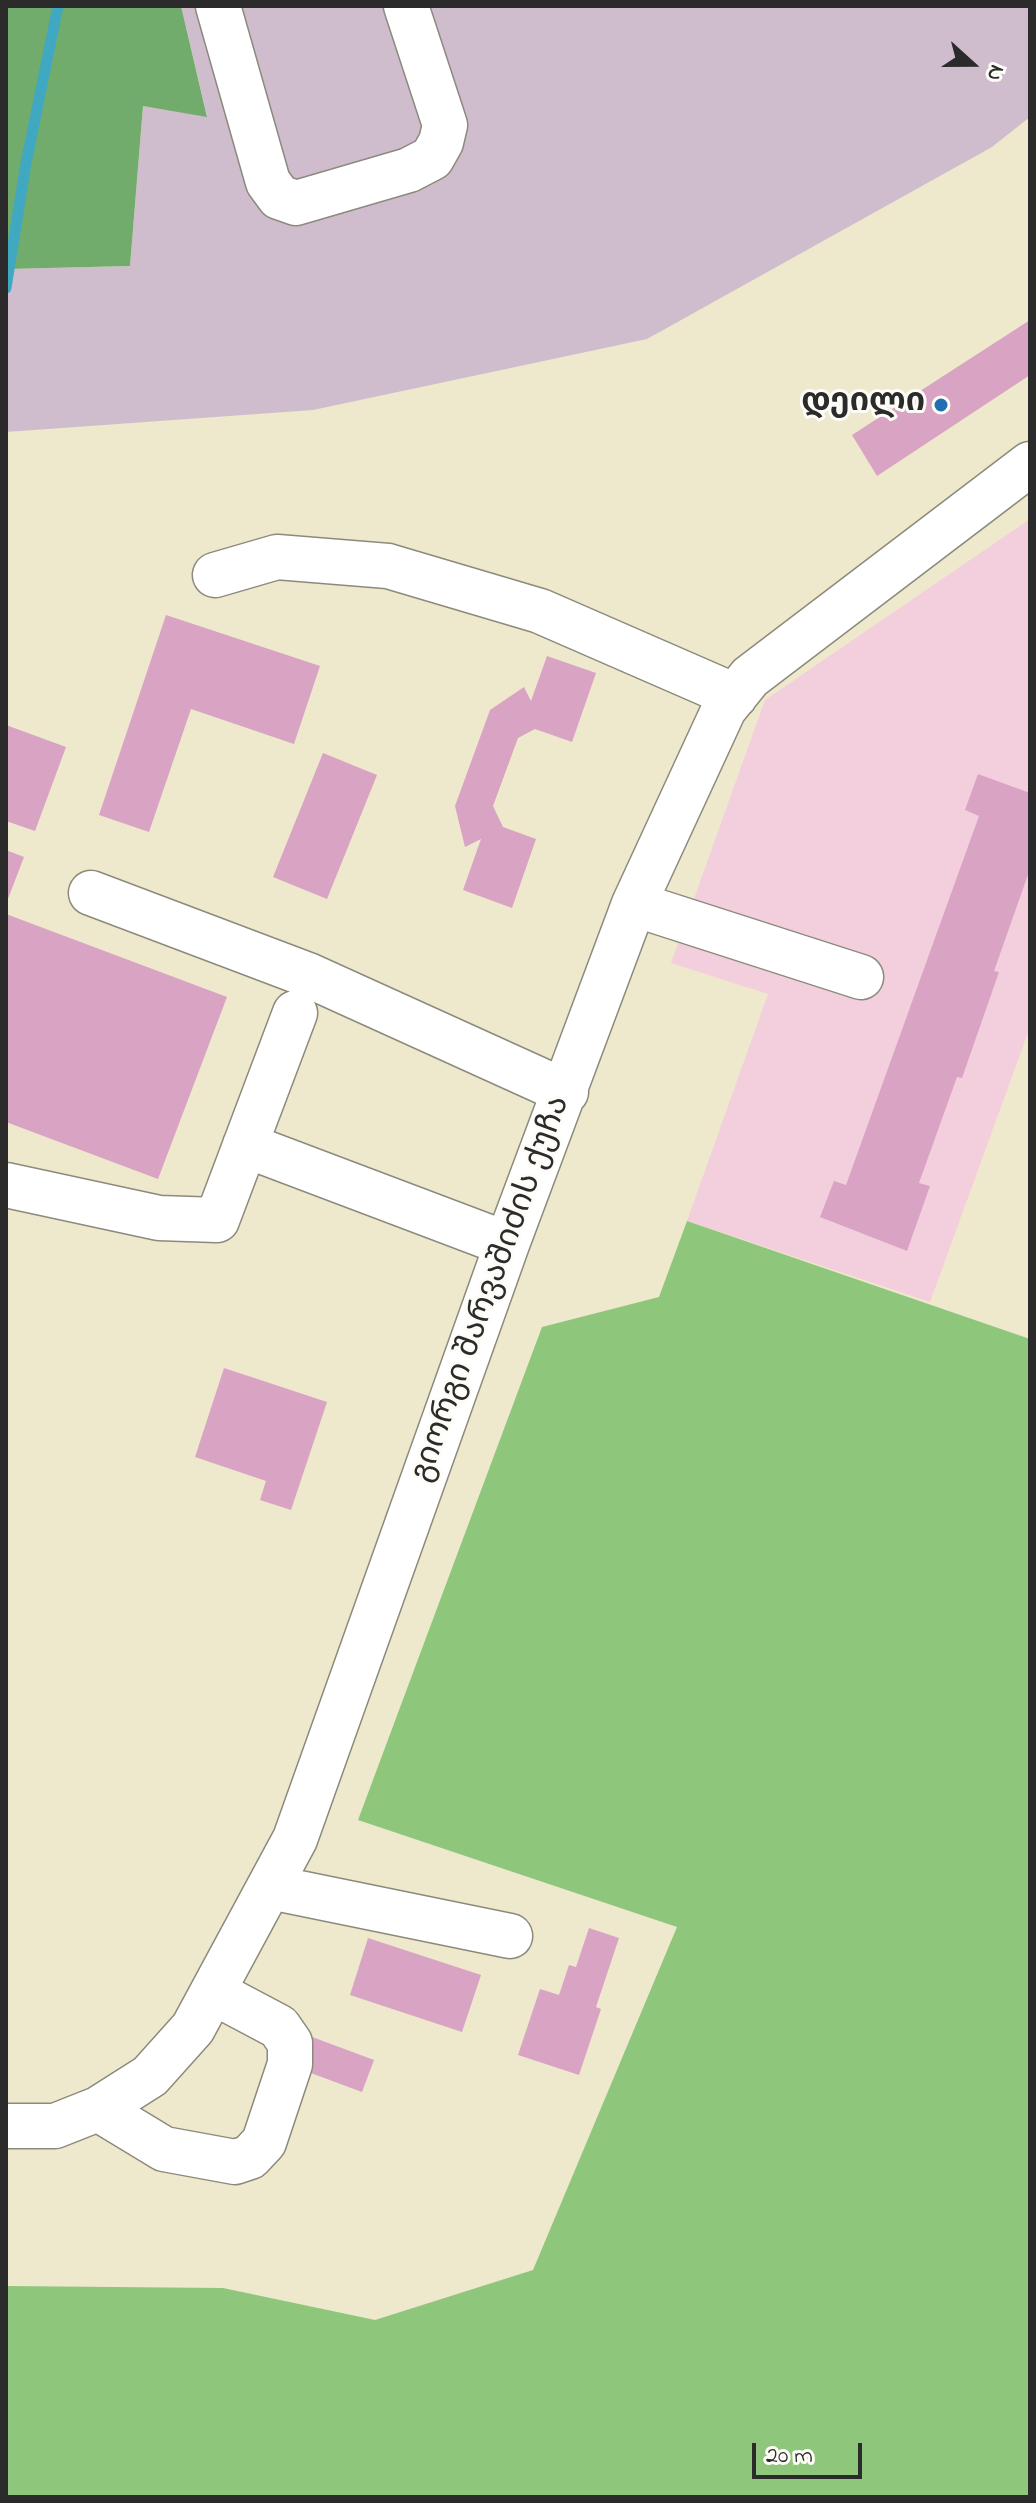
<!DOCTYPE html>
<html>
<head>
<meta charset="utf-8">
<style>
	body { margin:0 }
	#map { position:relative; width:1036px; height:2503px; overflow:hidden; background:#eee8cd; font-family:"Indie Flower",sans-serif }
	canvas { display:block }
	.frame { position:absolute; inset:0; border:8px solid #2b2b2b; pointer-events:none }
	.north { position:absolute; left:932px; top:24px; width:80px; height:80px; -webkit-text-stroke:6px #fdfcf7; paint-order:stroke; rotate:111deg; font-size:22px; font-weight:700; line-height:32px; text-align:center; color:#2b2b2b }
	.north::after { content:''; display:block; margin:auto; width:28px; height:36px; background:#2b2b2b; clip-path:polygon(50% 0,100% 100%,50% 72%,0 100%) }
	.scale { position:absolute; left:752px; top:2443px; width:110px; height:36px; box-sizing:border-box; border:4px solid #2b2b2b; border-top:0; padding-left:10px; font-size:24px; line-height:28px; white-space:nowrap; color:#2b2b2b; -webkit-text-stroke:6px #fdfcf7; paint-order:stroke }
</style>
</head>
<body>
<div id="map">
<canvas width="1036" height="2503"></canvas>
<div class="frame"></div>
<div class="north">N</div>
<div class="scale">20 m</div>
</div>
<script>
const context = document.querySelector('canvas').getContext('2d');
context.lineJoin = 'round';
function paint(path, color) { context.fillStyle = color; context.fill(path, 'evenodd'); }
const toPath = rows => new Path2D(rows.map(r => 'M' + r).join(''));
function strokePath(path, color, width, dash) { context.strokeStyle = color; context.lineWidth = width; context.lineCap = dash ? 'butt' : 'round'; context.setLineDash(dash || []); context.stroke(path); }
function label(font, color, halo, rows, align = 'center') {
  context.font = font + ' "Indie Flower","Noto Sans Georgian",sans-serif'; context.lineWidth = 6; context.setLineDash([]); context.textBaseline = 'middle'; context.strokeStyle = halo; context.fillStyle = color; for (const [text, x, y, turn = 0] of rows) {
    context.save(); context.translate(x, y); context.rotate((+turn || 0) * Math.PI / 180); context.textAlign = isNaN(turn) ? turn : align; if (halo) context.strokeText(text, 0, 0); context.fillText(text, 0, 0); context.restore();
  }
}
paint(toPath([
	[1030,519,1030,1027,930,1302,687,1221,768,994,671,963,765,700]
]), '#f3cfde');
paint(toPath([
	[181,6,1030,6,1030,117,992,147,647,339,313,410,6,432,6,269,130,266,143,106,207,116]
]), '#cfbdce');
paint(toPath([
	[687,1221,1030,1339,1030,2497,6,2497,6,2286,223,2288,375,2320,533,2270,677,1927,358,1820,542,1327,659,1297]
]), '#8ec77c');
paint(toPath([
	[6,6,181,6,207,117,143,106,130,266,6,269]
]), '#72ac6c');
strokePath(toPath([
	[6,288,26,163,58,6]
]), '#40a8c0', 11);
paint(toPath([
	[1030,320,1030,375,877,476,852,435],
	[166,615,320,666,294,744,191,709,149,832,99,815],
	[547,656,596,673,572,742,535,729,518,738,493,806,503,827,536,839,512,908,463,890,481,839,465,847,455,806,490,710,524,687,531,701],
	[6,725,66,747,35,831,6,821],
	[323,753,377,775,327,899,273,877],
	[978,774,1030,793,1030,869,994,971,999,972,962,1078,957,1077,919,1183,930,1186,907,1251,820,1217,834,1181,846,1185,979,816,965,810],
	[6,850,24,857,6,904],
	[6,914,227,997,158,1179,6,1122],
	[224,1368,327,1402,291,1510,260,1500,266,1481,195,1457],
	[589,1928,619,1938,596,2007,601,2009,579,2075,518,2055,540,1989,559,1995,569,1965,576,1967],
	[368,1938,481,1975,462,2032,350,1995],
	[304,2034,374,2060,362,2092,292,2066]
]), '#d9a3c4');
const minor = toPath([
	[218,6,268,182,279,197,296,203,409,170,432,158,441,142,445,125,406,6],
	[215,575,277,557,388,566,540,611,735,696],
	[91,893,308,975,566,1092],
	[634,904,861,977],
	[245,1145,507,1244],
	[6,1185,159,1218,217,1220,295,1013],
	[270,1887,510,1936],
	[98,2109,164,2149,235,2162,250,2157,264,2142,290,2064,290,2043,279,2027,213,1992],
	[6,2126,55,2126,98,2109,150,2076,193,2028,295,1839,507,1244,634,904,724,709,750,677,1030,464]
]);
strokePath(minor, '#8c8a7c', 47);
strokePath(minor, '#fff', 44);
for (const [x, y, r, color] of [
	[941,405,8,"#1f6fb2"]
]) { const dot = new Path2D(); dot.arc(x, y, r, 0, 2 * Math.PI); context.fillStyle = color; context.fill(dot); strokePath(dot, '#fdfcf7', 3); }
label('bold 32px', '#2b2b2b', '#fdfcf7', [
	["დეილი",925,405]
], 'right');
label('32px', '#2b2b2b', '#fdfcf7', [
	["გიორგი შარვაშიძის ქუჩა",493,1290,-70]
]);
</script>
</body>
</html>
